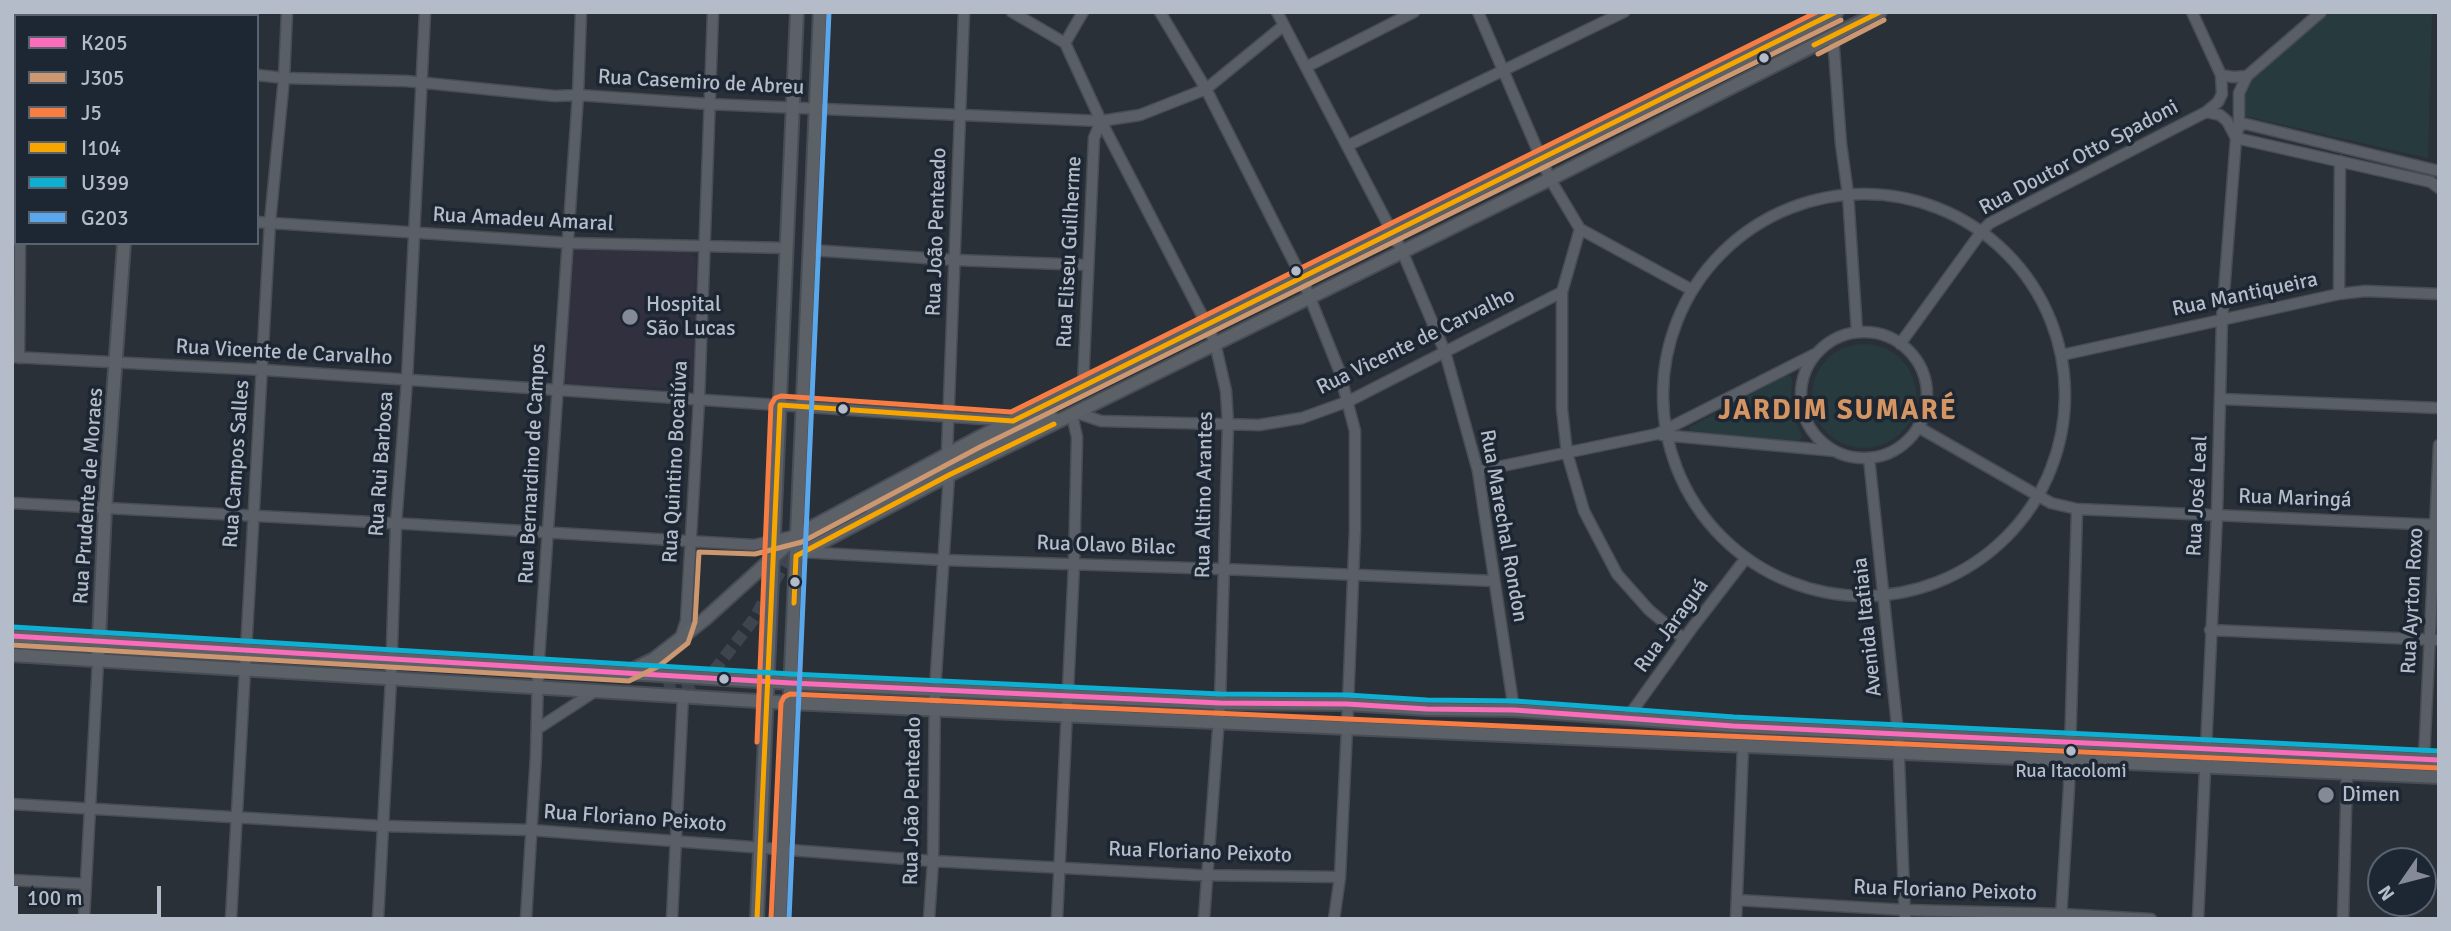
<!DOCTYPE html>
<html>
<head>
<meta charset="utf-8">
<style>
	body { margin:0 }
	#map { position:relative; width:2451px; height:931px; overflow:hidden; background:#2a3038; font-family:Signika,sans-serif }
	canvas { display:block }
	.frame { position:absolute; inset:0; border:14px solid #b4bcc9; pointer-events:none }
	.legend { position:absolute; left:14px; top:14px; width:245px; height:231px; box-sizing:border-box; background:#1d2633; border:2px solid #59626f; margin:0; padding:9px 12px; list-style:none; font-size:21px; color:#b4bcc9 }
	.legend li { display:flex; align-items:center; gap:14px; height:35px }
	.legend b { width:35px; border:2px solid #59626f }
	.north { position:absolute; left:2367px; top:847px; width:70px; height:70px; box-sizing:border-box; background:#1d2633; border:2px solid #59626f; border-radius:50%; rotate:235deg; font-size:19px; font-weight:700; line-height:28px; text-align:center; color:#b4bcc9 }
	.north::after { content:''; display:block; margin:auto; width:24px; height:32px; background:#848b96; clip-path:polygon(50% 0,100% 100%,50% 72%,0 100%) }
	.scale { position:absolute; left:14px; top:886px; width:147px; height:32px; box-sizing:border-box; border:4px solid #b4bcc9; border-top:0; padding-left:9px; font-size:21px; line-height:24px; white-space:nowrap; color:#b4bcc9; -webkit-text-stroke:5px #1d2633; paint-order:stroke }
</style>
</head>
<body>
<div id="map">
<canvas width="2451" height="931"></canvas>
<div class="frame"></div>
<ul class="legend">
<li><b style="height:9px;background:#fb6dba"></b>K205</li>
<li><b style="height:9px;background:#cd976f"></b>J305</li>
<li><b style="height:9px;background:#f77d43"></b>J5</li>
<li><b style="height:9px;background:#f7a600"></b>I104</li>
<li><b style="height:9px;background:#0dafd3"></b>U399</li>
<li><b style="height:9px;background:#5aa8eb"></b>G203</li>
</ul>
<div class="north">N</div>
<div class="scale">100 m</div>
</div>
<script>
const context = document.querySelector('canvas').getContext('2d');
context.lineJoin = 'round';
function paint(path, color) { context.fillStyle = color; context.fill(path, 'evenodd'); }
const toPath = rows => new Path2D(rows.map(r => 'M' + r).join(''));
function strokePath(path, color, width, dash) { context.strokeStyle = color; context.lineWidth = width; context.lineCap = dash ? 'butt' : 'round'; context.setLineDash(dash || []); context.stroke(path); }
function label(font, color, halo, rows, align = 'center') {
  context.font = font + ' Signika,sans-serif'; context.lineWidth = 7; context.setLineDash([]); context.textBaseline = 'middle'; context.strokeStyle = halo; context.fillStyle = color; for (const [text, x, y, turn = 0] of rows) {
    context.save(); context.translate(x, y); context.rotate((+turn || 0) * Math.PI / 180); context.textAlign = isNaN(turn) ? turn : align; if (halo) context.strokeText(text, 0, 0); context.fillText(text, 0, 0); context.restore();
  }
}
paint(toPath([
	[572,246,687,250,692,252,696,260,694,383,691,389,570,385,563,381,561,378]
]), '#31303e');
paint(toPath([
	[2331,12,2432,12,2428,158,2245,116,2245,78],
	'1812 396a52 52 0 1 1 104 0a52 52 0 1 1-104 0Z',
	[1787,375,1791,376,1792,380,1791,402,1796,423,1801,433,1802,438,1797,442,1690,431,1690,427]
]), '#273a3e');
strokePath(toPath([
	[664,689,686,687,713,672,754,619,791,552,813,534,846,517]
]), '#3f454e', 12, [12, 6]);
const minor = toPath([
	[1012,12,1065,43,1101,121,1207,325,1215,343,1226,391,1228,424,1220,703,1204,919],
	[1160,12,1206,89,1302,278,1339,370,1355,431,1355,530,1347,728,1340,877,1334,919],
	[1277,12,1402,251,1445,352,1478,471,1514,710],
	[1478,12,1550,179,1580,229,1692,290],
	[1833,36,1841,144,1848,194,1857,332],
	[1065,43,1083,12],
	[12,62,16,62],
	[1306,67,1414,12],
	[257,75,284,78,406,81,555,96,578,95,708,104,1101,121,1140,115,1206,89,1283,26],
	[2221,75,2233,77,2247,76,2321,12],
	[2206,112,2220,115,2227,121,2236,138,2431,182,2439,188],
	[2239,125,2246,124,2439,171],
	[1347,146,1624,12],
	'1663 395a201 201 0 1 1 402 0a201 201 0 1 1-402 0Z',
	[12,208,16,208],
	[257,222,570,243,787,248],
	[1580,229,1562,292,1562,409,1567,453,1584,511,1617,574,1649,610,1684,639],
	[811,250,955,260,1088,265],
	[2339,294,2340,161],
	'1801 395a63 63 0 1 1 126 0a63 63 0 1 1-126 0Z',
	[1900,344,1982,231,1990,223,2206,112,2218,102,2222,94,2221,75,2192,12],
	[2062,355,2339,294,2365,291,2439,294],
	[12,357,265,370,1013,421],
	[19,358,20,243],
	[1083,385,1094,138,1101,121],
	[2221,399,2439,408],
	[1077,413,1101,421,1259,425,1302,418,1349,401,1562,292],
	[1918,427,2051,503,2077,509,2439,525],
	[1662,435,1835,451],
	[947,453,964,12],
	[1869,458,1898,734,1905,919],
	[1478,471,1657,434,1815,354],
	[12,503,409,524,754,545,797,535],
	[802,552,943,560,1223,569,1494,581],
	[2210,630,2439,640],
	[680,639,686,621,699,400,713,12],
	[1628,717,1692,628,1746,558],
	[537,729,597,690],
	[2424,759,2439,445],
	[12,804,383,826,531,830,933,861,1196,875,1340,877],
	[12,880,86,884],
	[1737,900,1905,910,2061,914,2151,919],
	[2061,918,2069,787,2077,509],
	[84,919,98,661],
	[231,919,270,222,284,78,287,12],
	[378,919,391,679,396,523,407,380,425,12],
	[526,919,536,755,538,673,578,95,581,12],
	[672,919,683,695],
	[929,919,933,861,935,690,949,475],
	[1057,919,1074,565,1077,437,1072,415],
	[1736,919,1743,746],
	[2198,919,2217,514,2222,319,2236,138,2239,125,2239,93,2247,76],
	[2343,919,2347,773]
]);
const major = toPath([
	[145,16,150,12],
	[170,16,174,12],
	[12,168,16,164],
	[869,506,1034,423,1054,419],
	[796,556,949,475,1550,179,1880,12],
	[12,636,791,683,1220,703,1347,704,1427,709,1514,710,1733,726,2439,760],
	[12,655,790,703,2439,777],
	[98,661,105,509,124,243],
	[628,672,654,659,704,620,799,534,976,439,1837,12],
	[757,919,797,12],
	[780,919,820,12]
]);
strokePath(minor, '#484c53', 13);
strokePath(major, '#484c55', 16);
strokePath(minor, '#5a5e66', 10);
strokePath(major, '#5c6168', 12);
strokePath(toPath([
	[12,636,791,683,1220,703,1347,704,1427,709,1514,710,1733,726,2439,760]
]), '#fb6dba', 5);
strokePath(toPath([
	[1818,54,1884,20],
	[12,645,629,681,659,666,688,643,695,622,699,552,755,554,802,542,980,447,1841,20]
]), '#cd976f', 5);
strokePath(toPath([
	[757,742,771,405,775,398,781,396,1011,412,1817,12],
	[771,919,781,703,784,697,790,694,2439,768]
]), '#f77d43', 5);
strokePath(toPath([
	[1814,45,1880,12],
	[794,603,796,556,949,475,1054,424],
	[757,919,780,405,1013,421,1836,12]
]), '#f7a600', 5);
strokePath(toPath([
	[13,627,791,674,1220,694,1347,695,1427,700,1515,701,1734,717,2439,751]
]), '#0dafd3', 5);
strokePath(toPath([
	[789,919,829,12]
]), '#5aa8eb', 5);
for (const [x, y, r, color] of [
	[1764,58,6,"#b4bcc9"],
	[1296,271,6,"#b4bcc9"],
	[630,317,9,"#848b96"],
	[843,409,6,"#b4bcc9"],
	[795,582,6,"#b4bcc9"],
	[724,679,6,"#b4bcc9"],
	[2071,751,6,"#b4bcc9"],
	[2326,795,9,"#848b96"]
]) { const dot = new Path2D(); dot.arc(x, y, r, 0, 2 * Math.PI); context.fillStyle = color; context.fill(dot); strokePath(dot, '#1d2633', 2.5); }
label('19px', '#b4bcc9', '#1d2633', [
	["Rua Itacolomi",2071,772]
]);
label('21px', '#b4bcc9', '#1d2633', [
	["Rua Casemiro de Abreu",701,83,3],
	["Rua Doutor Otto Spadoni",2079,158,-28],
	["Rua Amadeu Amaral",523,220,3],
	["Rua João Penteado",937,232,-88],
	["Rua Eliseu Guilherme",1070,252,-87],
	["Rua Mantiqueira",2245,295,-12],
	["Rua Vicente de Carvalho",1416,342,-26],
	["Rua Vicente de Carvalho",284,353,3],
	["Rua Quintino Bocaiúva",676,462,-87],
	["Rua Campos Salles",237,464,-86],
	["Rua Rui Barbosa",382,464,-86],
	["Rua Bernardino de Campos",533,464,-87],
	["Rua Altino Arantes",1205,495,-89],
	["Rua Prudente de Moraes",89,496,-86],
	["Rua José Leal",2198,496,-87],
	["Rua Maringá",2295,499,2],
	["Rua Marechal Rondon",1503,526,80],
	["Rua Olavo Bilac",1106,546,2],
	["Rua Ayrton Roxo",2413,601,-87],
	["Rua Jaraguá",1672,626,-54],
	["Avenida Itatiaia",1868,627,-96],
	["Rua João Penteado",913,801,-89],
	["Rua Floriano Peixoto",635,819,4],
	["Rua Floriano Peixoto",1200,853,2],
	["Rua Floriano Peixoto",1945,891,2]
]);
label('21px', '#b4bcc9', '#1d2633', [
	["Hospital",646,305],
	["São Lucas",646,329],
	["Dimen",2342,795]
], 'left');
context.letterSpacing = '2px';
label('bold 28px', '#d59563', '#1d2633', [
	["JARDIM SUMARÉ",1838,412]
]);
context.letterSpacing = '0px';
</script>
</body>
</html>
